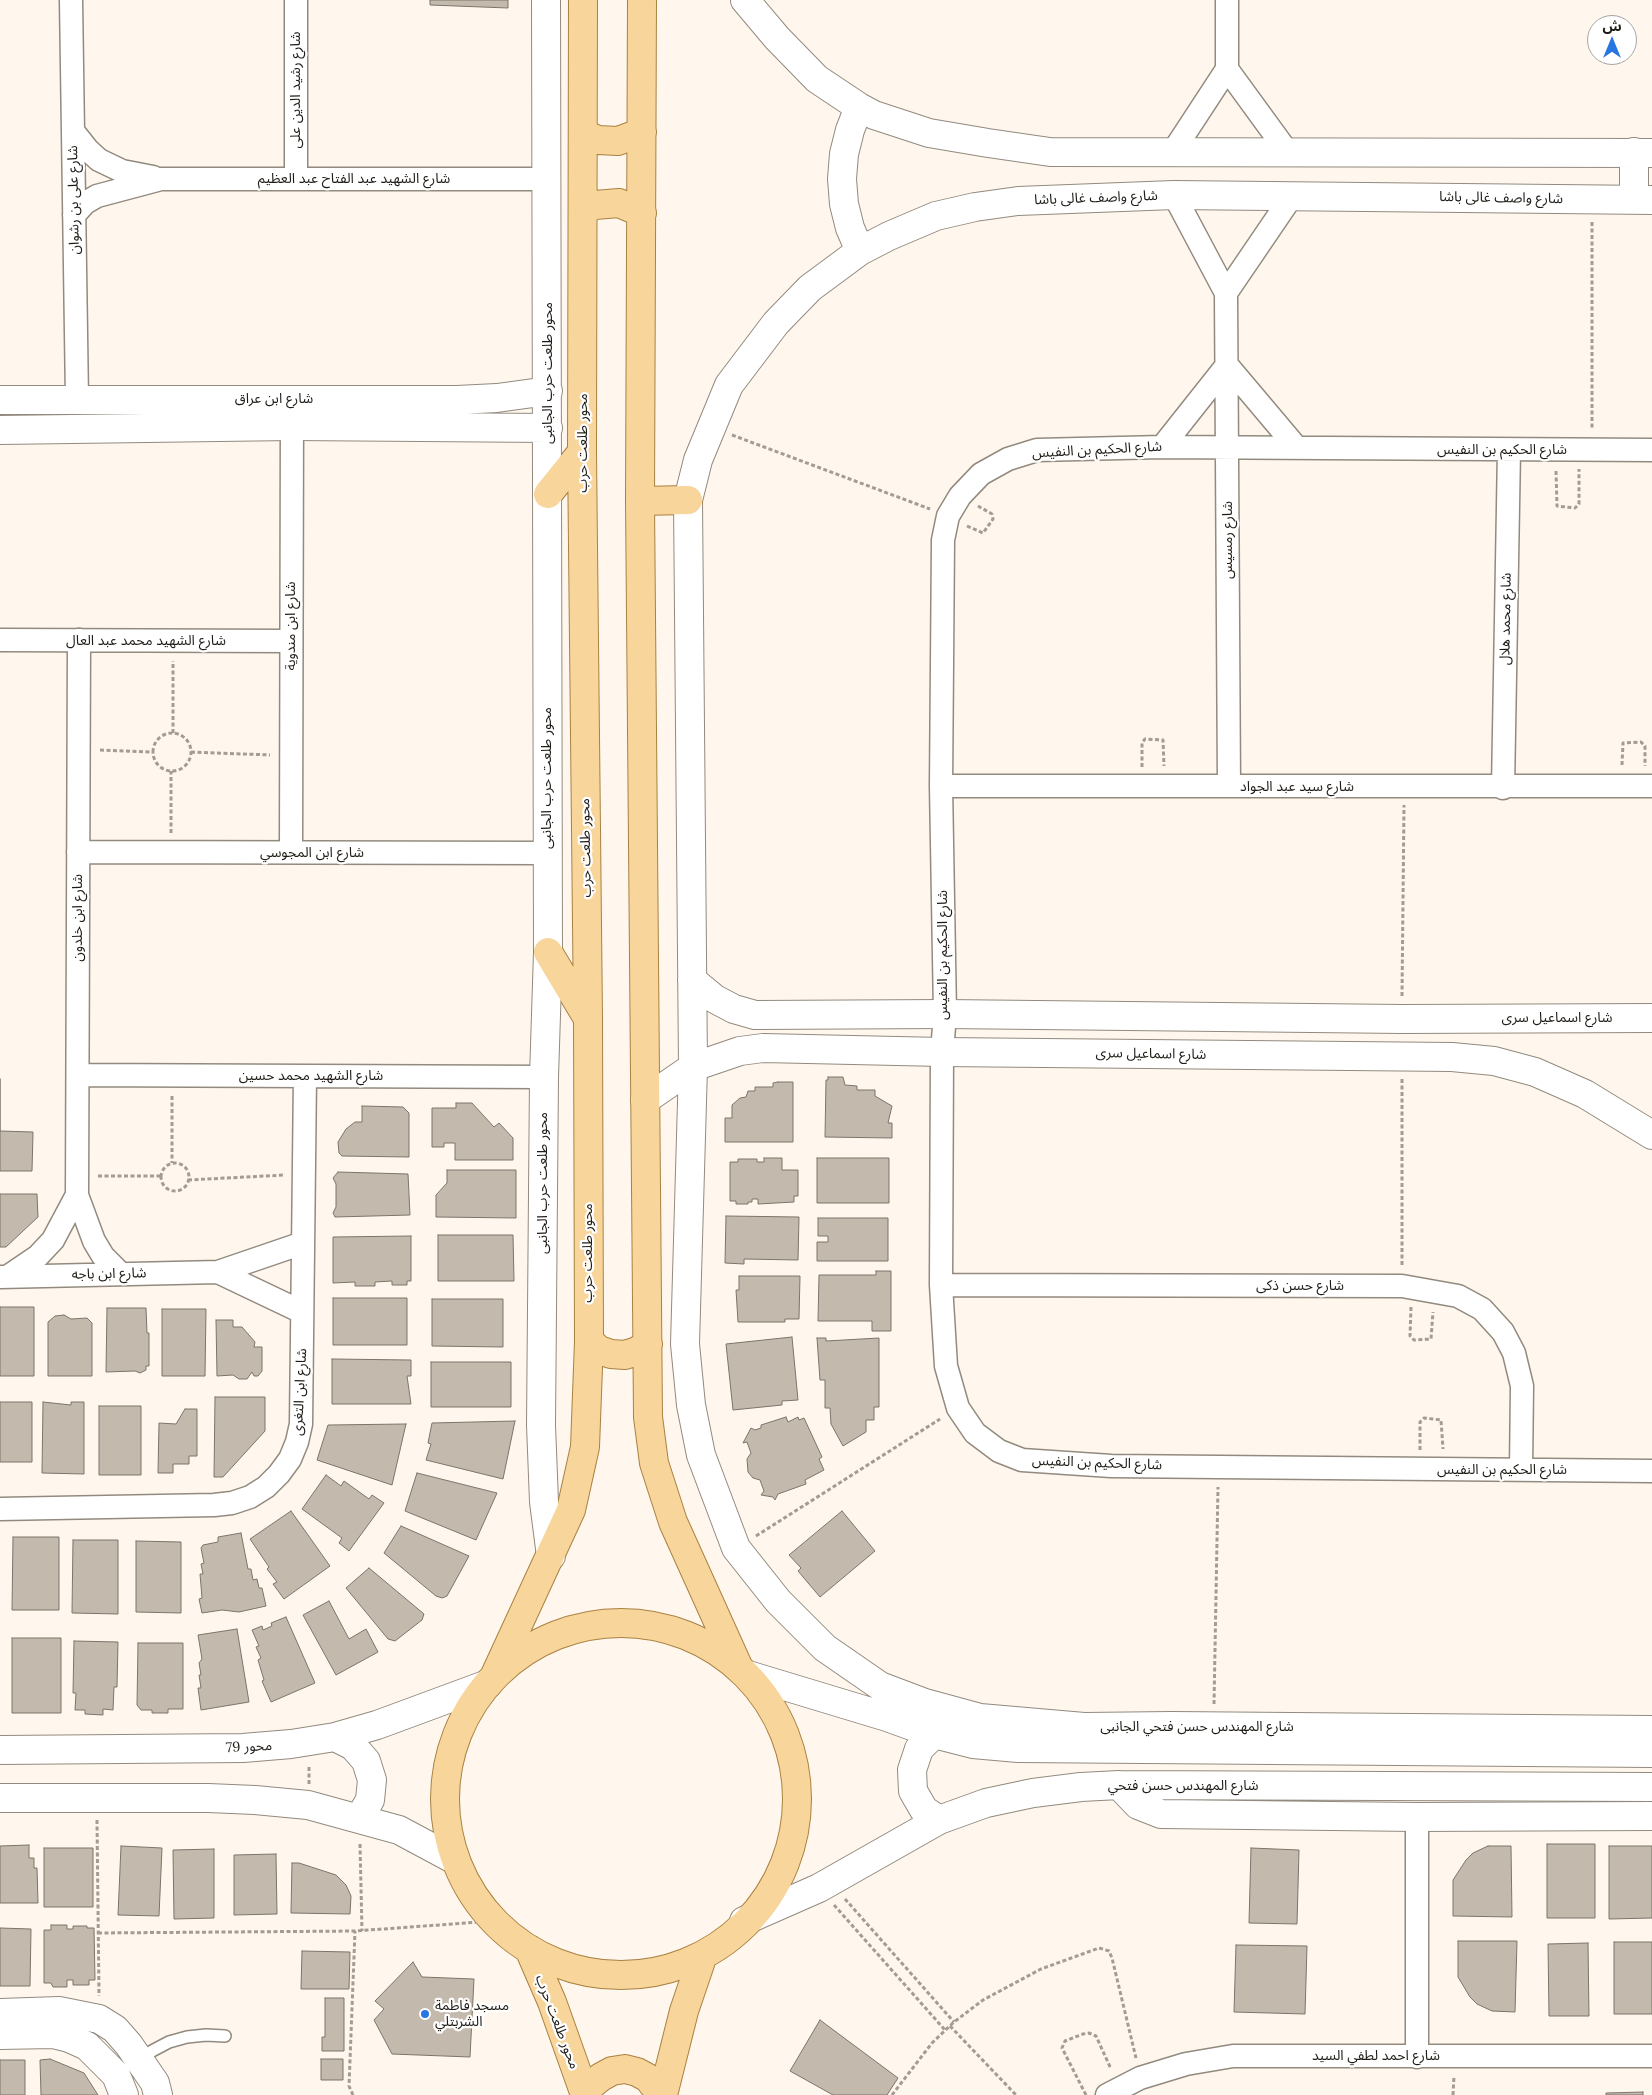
<!DOCTYPE html>
<html>
<head>
<meta charset="utf-8">
<style>
	body { margin:0 }
	#map { position:relative; width:1652px; height:2095px; overflow:hidden; background:#fff7ed; font-family:Lora,"Noto Sans Arabic",serif }
	canvas { display:block }
	.north { position:absolute; left:1587px; top:15px; width:50px; height:50px; box-sizing:border-box; background:#fff; border:1px solid #a5a4a2; border-radius:50%; rotate:0deg; font-size:14px; font-weight:700; line-height:20px; text-align:center; color:#1e1b16 }
	.north::after { content:''; display:block; margin:auto; width:18px; height:22px; background:#2776e1; clip-path:polygon(50% 0,100% 100%,50% 72%,0 100%) }
</style>
</head>
<body>
<div id="map">
<canvas width="1652" height="2095"></canvas>
<div class="north">ش</div>
</div>
<script>
const context = document.querySelector('canvas').getContext('2d');
context.lineJoin = 'round';
function paint(path, color) { context.fillStyle = color; context.fill(path, 'evenodd'); }
const toPath = rows => new Path2D(rows.map(r => 'M' + r).join(''));
function strokePath(path, color, width, dash) { context.strokeStyle = color; context.lineWidth = width; context.lineCap = dash ? 'butt' : 'round'; context.setLineDash(dash || []); context.stroke(path); }
function label(font, color, halo, rows, align = 'center') {
  context.font = font + ' Lora,"Noto Sans Arabic",serif'; context.lineWidth = 4.5; context.setLineDash([]); context.textBaseline = 'middle'; context.strokeStyle = halo; context.fillStyle = color; for (const [text, x, y, turn = 0] of rows) {
    context.save(); context.translate(x, y); context.rotate((+turn || 0) * Math.PI / 180); context.textAlign = isNaN(turn) ? turn : align; if (halo) context.strokeText(text, 0, 0); context.fillText(text, 0, 0); context.restore();
  }
}
const building = toPath([
	[430,0,508,0,508,8,430,5,430,0],
	[828,1077,843,1077,845,1085,857,1086,857,1090,875,1090,875,1096,892,1106,888,1123,892,1123,892,1138,825,1137,826,1080,828,1080,828,1077],
	[0,1079,0,1131,33,1132,32,1171,0,1171,0,1079],
	[778,1082,793,1082,793,1142,725,1142,725,1118,732,1118,732,1105,740,1098,746,1097,748,1091,755,1091,755,1087,773,1087,773,1083,778,1082],
	[456,1103,472,1103,494,1127,499,1123,513,1138,513,1160,455,1160,455,1143,444,1143,444,1147,432,1147,432,1108,456,1108,456,1103],
	[362,1106,403,1107,409,1113,409,1157,342,1156,339,1153,338,1142,346,1129,355,1122,362,1122,362,1106],
	[764,1158,782,1158,782,1170,798,1170,798,1196,794,1196,794,1202,758,1204,758,1199,752,1199,752,1202,748,1202,748,1204,736,1204,736,1201,730,1201,730,1162,738,1162,738,1159,757,1159,757,1162,764,1162,764,1158],
	[817,1158,889,1158,889,1203,817,1203,817,1158],
	[447,1170,516,1170,516,1218,436,1217,436,1195,447,1183,447,1170],
	[338,1172,408,1174,410,1215,335,1217,333,1213,336,1207,336,1184,333,1178,338,1172],
	[0,1194,37,1194,38,1217,6,1247,0,1247,0,1194],
	[726,1216,799,1217,798,1260,744,1259,744,1264,725,1263,726,1216],
	[818,1218,888,1218,888,1261,817,1261,817,1242,828,1242,828,1236,818,1236,818,1218],
	[438,1235,513,1235,514,1281,438,1281,438,1235],
	[411,1236,411,1281,407,1281,407,1285,392,1285,392,1281,375,1282,375,1286,355,1286,355,1282,333,1283,333,1237,411,1236],
	[876,1271,891,1271,891,1331,872,1331,872,1321,818,1321,819,1275,876,1275,876,1271],
	[739,1276,800,1276,799,1319,785,1319,785,1322,738,1322,736,1290,739,1290,739,1276],
	[333,1298,407,1298,407,1345,333,1345,333,1298],
	[432,1299,503,1299,503,1347,432,1346,432,1299],
	[0,1307,34,1307,34,1376,0,1376,0,1307],
	[107,1308,146,1308,147,1333,149,1333,149,1366,146,1366,146,1370,140,1373,135,1371,106,1372,107,1308],
	[162,1309,206,1309,205,1376,162,1376,162,1309],
	[64,1315,71,1319,87,1318,92,1323,92,1376,48,1376,48,1322,55,1316,64,1315],
	[216,1320,233,1320,233,1327,242,1327,255,1342,254,1347,262,1347,262,1371,258,1376,254,1376,252,1372,247,1379,239,1379,233,1375,217,1376,216,1320],
	[792,1337,798,1400,782,1401,782,1405,733,1410,726,1344,792,1337],
	[817,1338,826,1338,826,1341,879,1338,879,1407,874,1407,874,1420,866,1420,866,1432,843,1446,831,1424,830,1408,825,1408,825,1380,820,1380,817,1338],
	[332,1359,411,1360,411,1376,407,1376,411,1404,332,1404,332,1359],
	[431,1362,511,1362,511,1407,431,1407,431,1362],
	[215,1397,265,1397,265,1431,223,1477,214,1477,215,1397],
	[0,1402,32,1402,32,1462,0,1462,0,1402],
	[43,1402,71,1405,71,1402,84,1402,84,1474,42,1473,43,1402],
	[99,1406,141,1406,141,1475,99,1475,99,1406],
	[185,1409,197,1409,197,1456,189,1456,189,1464,173,1464,173,1473,158,1473,159,1423,176,1424,185,1409],
	[786,1417,788,1422,798,1417,799,1420,804,1418,822,1457,819,1459,824,1470,805,1480,806,1484,778,1494,775,1500,773,1497,761,1495,764,1491,760,1480,753,1478,748,1472,747,1459,751,1453,747,1442,743,1443,751,1428,755,1430,761,1428,761,1425,786,1417],
	[515,1421,503,1479,426,1460,431,1444,428,1443,432,1423,515,1421],
	[406,1424,392,1485,317,1460,328,1425,406,1424],
	[417,1473,497,1493,476,1540,405,1511,417,1473],
	[326,1475,341,1486,344,1481,369,1499,372,1495,384,1503,349,1551,339,1543,342,1538,302,1509,326,1475],
	[291,1511,330,1566,284,1599,273,1584,277,1582,267,1569,269,1567,250,1539,291,1511],
	[842,1511,875,1551,820,1597,798,1571,801,1568,789,1555,842,1511],
	[401,1526,469,1556,447,1596,442,1598,436,1596,384,1553,401,1526],
	[241,1533,248,1569,251,1569,253,1580,257,1579,259,1588,262,1588,266,1606,239,1612,222,1610,202,1613,199,1599,202,1598,200,1574,203,1574,201,1564,204,1563,201,1548,203,1545,218,1542,218,1537,241,1533],
	[13,1537,59,1537,59,1610,12,1610,13,1537],
	[73,1540,118,1540,118,1614,72,1613,73,1540],
	[136,1541,181,1542,181,1613,136,1612,136,1541],
	[369,1568,424,1614,422,1620,395,1641,388,1639,346,1588,369,1568],
	[329,1601,349,1639,366,1629,378,1652,336,1675,303,1615,329,1601],
	[286,1617,315,1683,271,1702,262,1681,264,1680,258,1660,261,1658,256,1647,259,1646,252,1630,262,1626,263,1630,272,1626,271,1623,286,1617],
	[237,1629,249,1702,201,1710,198,1688,201,1688,199,1675,201,1675,199,1663,202,1659,198,1635,237,1629],
	[12,1638,61,1638,61,1713,12,1713,12,1638],
	[74,1641,118,1642,117,1687,114,1687,113,1710,103,1709,103,1715,85,1714,85,1710,75,1710,76,1693,73,1693,74,1641],
	[138,1643,183,1643,183,1709,168,1709,168,1713,152,1713,152,1710,141,1710,137,1705,138,1643],
	[1547,1844,1595,1844,1595,1918,1547,1918,1547,1844],
	[29,1845,29,1858,34,1858,34,1868,37,1868,38,1903,0,1903,0,1846,29,1845],
	[121,1846,162,1848,159,1916,118,1915,121,1846],
	[1488,1846,1511,1846,1512,1917,1453,1916,1453,1880,1466,1860,1473,1853,1488,1846],
	[1609,1846,1652,1846,1652,1918,1609,1919,1609,1846],
	[44,1848,93,1848,93,1907,44,1907,44,1848],
	[1251,1848,1299,1850,1297,1924,1249,1923,1251,1848],
	[214,1849,214,1918,174,1919,173,1850,214,1849],
	[276,1854,277,1914,234,1915,234,1855,276,1854],
	[292,1863,299,1863,336,1875,346,1885,351,1896,350,1914,291,1913,292,1863],
	[51,1925,67,1925,67,1929,73,1929,73,1926,87,1926,87,1928,94,1928,95,1980,89,1980,89,1985,73,1985,73,1980,67,1980,67,1987,53,1987,51,1983,44,1983,44,1930,51,1930,51,1925],
	[0,1928,31,1929,30,1986,0,1986,0,1928],
	[1458,1941,1517,1941,1515,2012,1492,2011,1477,2004,1470,1997,1458,1977,1458,1941],
	[1614,1942,1652,1942,1652,2014,1614,2014,1614,1942],
	[1588,1943,1589,2016,1549,2016,1548,1944,1588,1943],
	[1236,1945,1307,1946,1305,2014,1234,2012,1236,1945],
	[302,1951,350,1952,349,1989,301,1989,302,1951],
	[413,1962,422,1977,474,1979,470,2057,392,2054,374,2020,384,2009,375,2001,413,1962],
	[325,1998,344,1998,344,2051,322,2051,322,2037,325,2037,325,1998],
	[820,2020,898,2078,887,2095,833,2095,790,2071,820,2020],
	[50,2059,84,2073,98,2095,41,2095,40,2060,50,2059],
	[321,2059,343,2059,343,2080,321,2080,321,2059],
	[0,2060,25,2060,25,2095,0,2095,0,2060],
	[1643,2092,1643,2095,1606,2095,1606,2093,1643,2092]
]);
paint(building, '#c3baad');
strokePath(building, '#7c7469', 1);
const lane = toPath([
	[141,2060,152,2051,169,2042,187,2037,206,2035,225,2036]
]);
const street = toPath([
	[71,0,77,399],
	[296,0,296,179],
	[1227,69,1286,150],
	[73,131,88,150,99,160,122,171,153,177],
	[1174,150,1227,69,1227,0],
	[1174,195,1226,293,1229,786],
	[74,215,85,203,97,196,161,179,547,179],
	[1226,293,1292,196],
	[1162,447,1227,365,1297,448],
	[1652,450,1162,447,1037,450,1008,459,981,474,960,496,948,516,943,540,941,786,945,1014,942,1052,941,1285,946,1366,958,1408,975,1433,999,1451,1022,1460,1111,1466,1652,1471],
	[0,640,291,641],
	[79,640,77,1195,94,1241,103,1256,121,1274],
	[941,786,1652,786],
	[1503,788,1509,450],
	[78,852,547,853],
	[291,852,292,410],
	[78,1075,544,1077],
	[218,1272,302,1312],
	[0,1277,218,1272,303,1243],
	[7,1277,38,1256,53,1240,77,1195],
	[941,1285,1402,1286,1458,1296,1482,1309,1503,1332,1514,1353,1522,1386,1521,1469],
	[0,1509,214,1505,232,1503,250,1497,266,1487,279,1474,290,1459,297,1442,301,1424,305,1076],
	[1417,2057,1417,1817],
	[1107,2095,1140,2078,1186,2064,1233,2056,1652,2056]
]);
const secondary = toPath([
	[546,0,548,952,544,1077,541,1425,544,1502,551,1556],
	[745,0,777,38,817,79,859,107,874,115,929,133,988,143,1050,152,1652,153],
	[859,107,850,130,844,154,842,179,844,204,850,228,860,251],
	[1634,152,1634,200],
	[1652,200,1174,195,1018,201,975,207,936,216,889,236,860,251,810,288,776,323,729,385,698,460,688,500,693,1067,685,1344,691,1405,701,1455,736,1548,778,1601,825,1648,880,1686,925,1703,980,1718,1084,1727,1172,1726,1652,1730],
	[0,400,457,400,497,398,548,391],
	[0,430,292,426,548,428],
	[692,980,715,999,734,1009,755,1015,945,1014,1402,1019,1652,1018],
	[645,1100,693,1067,740,1051,763,1048,942,1052,1452,1057,1494,1061,1535,1072,1585,1094,1652,1135],
	[748,1675,887,1717,934,1734,973,1744,1018,1748,1652,1753],
	[934,1734,919,1749,912,1770,913,1791,924,1810,939,1820],
	[335,1737,353,1746,366,1761,372,1780,370,1800,360,1817],
	[0,1750,243,1748,291,1744,335,1737,377,1725,488,1684],
	[1119,1785,1138,1805,1161,1814,1417,1817,1652,1816],
	[0,1798,208,1798,255,1800,308,1805,399,1830,455,1860],
	[744,1921,819,1888,939,1820,986,1803,1033,1793,1081,1787,1119,1785,1652,1787],
	[0,2013,59,2011,99,2019,115,2029,129,2045,155,2083,158,2095],
	[0,2035,53,2034,69,2038,87,2046,116,2075,124,2095]
]);
const primary = toPath([
	[642,0,640,501,648,1417,654,1463,673,1522,738,1666],
	[584,134,598,140,618,141,642,132],
	[584,210,595,205,619,203,642,213],
	[548,494,582,452],
	[640,501,688,500],
	[548,952,587,1017],
	[589,1341,599,1350,611,1354,625,1355,637,1351,648,1344],
	'445 1799a176 176 0 1 1 352 0a176 176 0 1 1-352 0Z',
	[494,1677,571,1510,585,1447,589,1341,588,1019,582,452,583,0],
	[529,1949,552,2002,585,2095],
	[586,2095,591,2085,601,2077,612,2071,625,2069,637,2072,648,2078,661,2095],
	[663,2095,684,2011,703,1955]
]);
strokePath(lane, '#928a7e', 14);
strokePath(street, '#928a7e', 25);
strokePath(secondary, '#928a7e', 30);
strokePath(primary, '#a98242', 30);
strokePath(toPath([
	[1592,222,1592,429],
	[732,435,930,509],
	[1556,471,1557,506,1575,508,1579,504,1579,469],
	[967,526,983,533,993,519,992,514,978,506],
	'153 752a19 19 0 1 1 38 0a19 19 0 1 1-38 0Z',
	[173,733,173,661],
	[100,750,152,752],
	[191,752,270,755],
	[1622,765,1623,743,1641,742,1645,746,1645,766],
	[1142,767,1142,743,1145,739,1163,740,1164,766],
	[171,833,171,771],
	[1402,996,1404,805],
	[1402,1079,1402,1265],
	[172,1096,172,1163],
	'161 1177a14 14 0 1 1 28 0a14 14 0 1 1-28 0Z',
	[98,1176,161,1176],
	[188,1180,285,1175],
	[1411,1307,1410,1336,1414,1340,1431,1339,1433,1312],
	[1420,1450,1420,1422,1424,1418,1441,1420,1443,1449],
	[756,1536,940,1419],
	[1214,1704,1218,1487],
	[309,1784,309,1765],
	[97,1820,99,1996],
	[360,1844,362,1931],
	[845,1899,954,2022],
	[834,1905,945,2030],
	[98,1933,355,1931,494,1921],
	[950,2026,1016,2095],
	[353,2095,349,2086,355,1931],
	[892,2095,932,2043,954,2022,983,2000,1041,1969,1099,1948,1109,1951,1112,1958,1136,2058],
	[1086,2095,1062,2048,1065,2041,1083,2034,1089,2033,1096,2036,1111,2069],
	[1453,2095,1454,2076]
]), '#a29c94', 3, [4, 2.5]);
strokePath(lane, '#fff', 11);
strokePath(street, '#fff', 22);
strokePath(secondary, '#fff', 28);
strokePath(primary, '#f8d59b', 28);
for (const [x, y, r, color] of [
	[425,2014,5,"#2776e1"]
]) { const dot = new Path2D(); dot.arc(x, y, r, 0, 2 * Math.PI); context.fillStyle = color; context.fill(dot); strokePath(dot, '#fff', 2); }
label('14px', '#1e1b16', '#fff', [
	["شارع رشيد الدين على",296,90,-90],
	["شارع الشهيد عبد الفتاح عبد العظيم",354,179],
	["شارع واصف غالى باشا",1096,198,-2],
	["شارع واصف غالى باشا",1501,198,1],
	["شارع على بن رشوان",74,200,-91],
	["محور طلعت حرب الجانبى",548,373,-90],
	["شارع ابن عراق",274,399],
	["محور طلعت حرب",583,443,-90],
	["شارع الحكيم بن النفيس",1097,450,-3],
	["شارع الحكيم بن النفيس",1502,450],
	["شارع رمسيس",1228,540,-90],
	["شارع محمد هلال",1506,619,-89],
	["شارع ابن مندوية",291,626,-90],
	["شارع الشهيد محمد عبد العال",146,641],
	["محور طلعت حرب الجانبى",547,778,-90],
	["شارع سيد عبد الجواد",1297,787],
	["محور طلعت حرب",586,848,-91],
	["شارع ابن المجوسي",312,853],
	["شارع ابن خلدون",78,918,-90],
	["شارع الحكيم بن النفيس",943,955,-90],
	["شارع اسماعيل سرى",1557,1018],
	["شارع اسماعيل سرى",1151,1054,1],
	["شارع الشهيد محمد حسين",311,1076],
	["محور طلعت حرب الجانبى",543,1183,-90],
	["محور طلعت حرب",588,1253,-90],
	["شارع ابن باجه",109,1274,-1],
	["شارع حسن ذكى",1300,1286],
	["شارع ابن التغرى",300,1392,-87],
	["شارع الحكيم بن النفيس",1097,1463,2],
	["شارع الحكيم بن النفيس",1502,1470],
	["شارع المهندس حسن فتحي الجانبى",1197,1727],
	["محور 79",249,1747,-3],
	["شارع المهندس حسن فتحي",1183,1786],
	["محور طلعت حرب",557,2022,69],
	["شارع احمد لطفي السيد",1376,2056]
]);
label('14px', '#1e1b16', '#fff', [
	["مسجد فاطمة",435,2006],
	["الشربتلي",435,2022]
], 'left');
</script>
</body>
</html>
